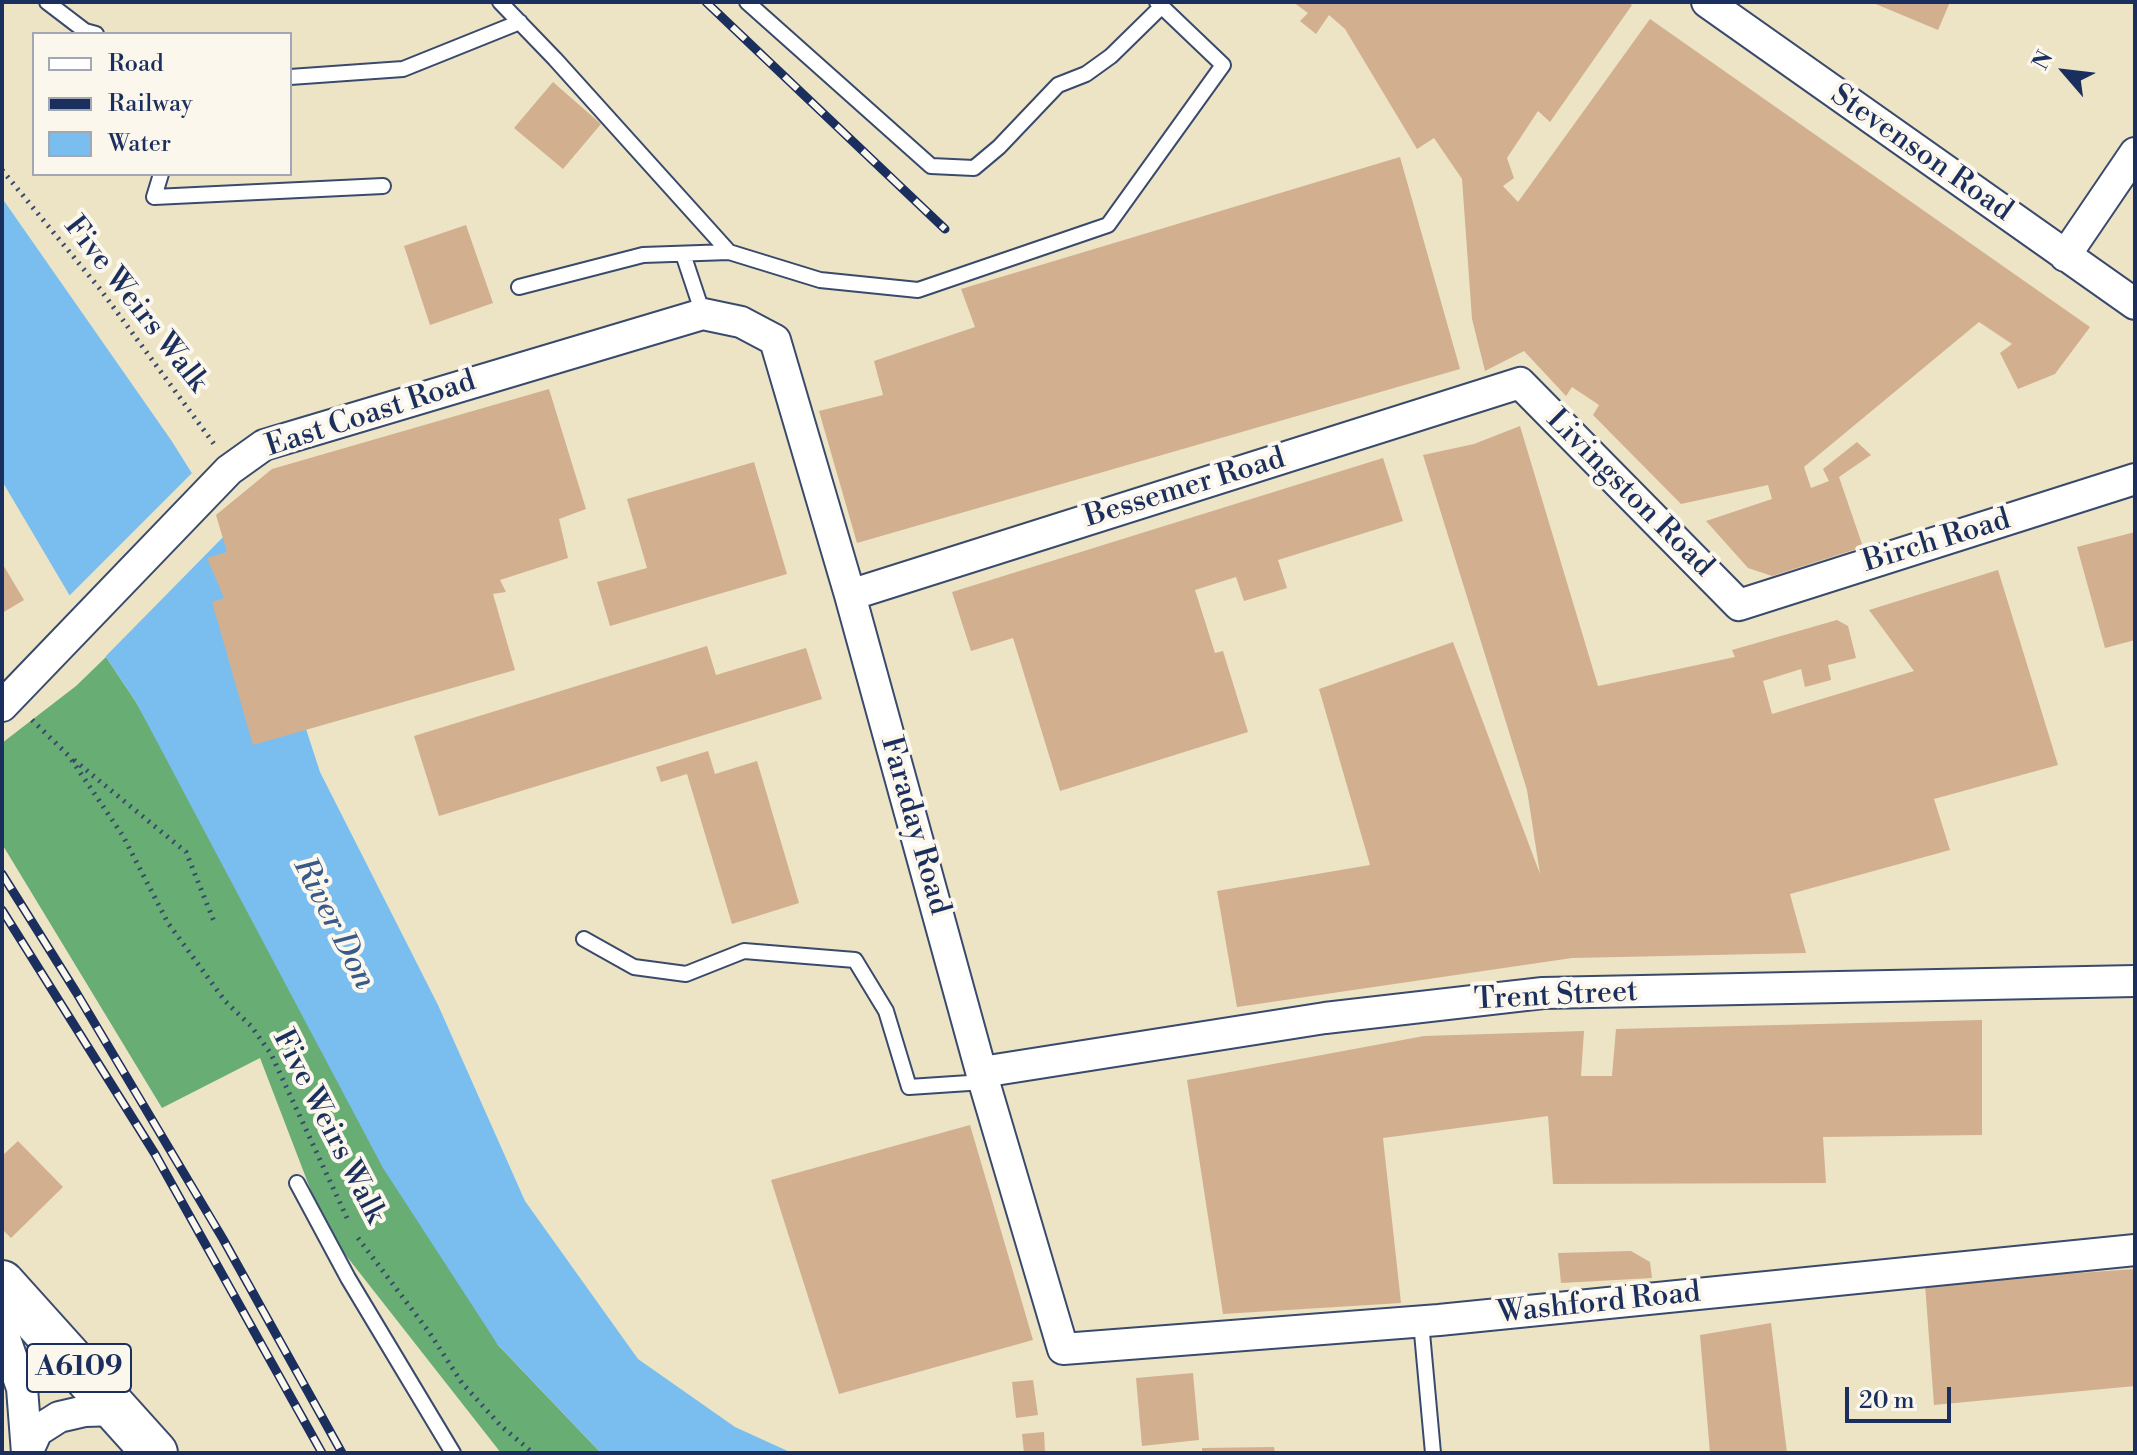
<!DOCTYPE html>
<html>
<head>
<meta charset="utf-8">
<style>
	body { margin:0 }
	#map { position:relative; width:2137px; height:1455px; overflow:hidden; background:#ece4c5; font-family:"Libre Bodoni",serif }
	canvas { display:block }
	.frame { position:absolute; inset:0; border:4px solid #1b2f5e; pointer-events:none }
	.legend { position:absolute; left:32px; top:32px; width:260px; height:144px; box-sizing:border-box; background:#fbf7ec; border:2px solid #a1a7b3; margin:0; padding:10px 14px; list-style:none; font-size:24px; color:#1b2f5e }
	.legend li { display:flex; align-items:center; gap:16px; height:40px }
	.legend b { width:40px; border:2px solid #a1a7b3 }
	.north { position:absolute; left:2025px; top:32px; width:80px; height:80px; -webkit-text-stroke:6px #fbf7ec; paint-order:stroke; rotate:298deg; font-size:22px; font-weight:700; line-height:32px; text-align:center; color:#1b2f5e }
	.north::after { content:''; display:block; margin:auto; width:28px; height:36px; background:#1b2f5e; clip-path:polygon(50% 0,100% 100%,50% 72%,0 100%) }
	.scale { position:absolute; left:1845px; top:1387px; width:106px; height:36px; box-sizing:border-box; border:4px solid #1b2f5e; border-top:0; padding-left:10px; font-size:24px; line-height:28px; white-space:nowrap; color:#1b2f5e; -webkit-text-stroke:6px #fbf7ec; paint-order:stroke }
</style>
</head>
<body>
<div id="map">
<canvas width="2137" height="1455"></canvas>
<div class="frame"></div>
<ul class="legend">
<li><b style="height:10px;background:#fff"></b>Road</li>
<li><b style="height:10px;background:#1b2f5e"></b>Railway</li>
<li><b style="height:22px;background:#7abef0"></b>Water</li>
</ul>
<div class="north">N</div>
<div class="scale">20 m</div>
</div>
<script>
const context = document.querySelector('canvas').getContext('2d');
context.lineJoin = 'round';
function paint(path, color) { context.fillStyle = color; context.fill(path, 'evenodd'); }
const toPath = rows => new Path2D(rows.map(r => 'M' + r).join(''));
function strokePath(path, color, width, dash) { context.strokeStyle = color; context.lineWidth = width; context.lineCap = dash ? 'butt' : 'round'; context.setLineDash(dash || []); context.stroke(path); }
function label(font, color, halo, rows, align = 'center') {
  context.font = font + ' "Libre Bodoni",serif'; context.lineWidth = 8; context.setLineDash([]); context.textBaseline = 'middle'; context.strokeStyle = halo; context.fillStyle = color; for (const [text, x, y, turn = 0] of rows) {
    context.save(); context.translate(x, y); context.rotate((+turn || 0) * Math.PI / 180); context.textAlign = isNaN(turn) ? turn : align; if (halo) context.strokeText(text, 0, 0); context.fillText(text, 0, 0); context.restore();
  }
}
paint(toPath([
	[106,657,136,702,498,1345,601,1453,501,1453,326,1230,260,1058,162,1108,2,844,2,743,76,686]
]), '#68ae74');
paint(toPath([
	[2,198,171,440,256,575,320,772,438,1005,525,1201,638,1359,735,1427,792,1453,601,1453,498,1345,383,1168,136,702,106,657,2,481]
]), '#7abef0');
paint(toPath([
	[192,473,229,531,103,659,67,598]
]), '#ece4c5');
paint(toPath([
	[1293,2,1627,2,1632,5,1550,122,1538,111,1507,158,1514,178,1503,186,1518,202,1650,19,2090,327,2055,374,2018,389,2000,353,2012,344,1979,322,1804,467,1811,488,1829,481,1823,469,1857,442,1871,455,1839,477,1863,547,1772,576,1748,568,1706,521,1772,499,1768,485,1681,504,1593,415,1599,405,1572,387,1566,396,1524,351,1485,371,1472,319,1462,179,1434,138,1417,149,1345,29,1329,15,1316,34,1300,21,1308,13],
	[1871,2,1950,2,1938,30],
	[553,82,601,124,563,169,514,128],
	[1400,157,1460,369,857,543,819,411,883,395,874,361,975,327,961,289],
	[466,225,493,303,430,325,404,246],
	[549,389,586,509,559,519,568,558,500,580,506,592,493,594,515,670,253,745,212,602,224,598,207,558,227,552,216,515,272,469],
	[1520,426,1598,686,1735,657,1732,650,1837,620,1848,626,1856,658,1828,665,1831,680,1805,687,1801,669,1763,681,1772,714,1914,671,1869,610,1998,570,2058,765,1934,799,1950,850,1790,894,1806,953,1572,958,1237,1007,1217,891,1370,865,1319,689,1453,642,1540,874,1527,790,1423,455,1474,444],
	[1383,458,1403,521,1278,560,1287,588,1244,601,1236,577,1195,590,1215,653,1223,651,1248,732,1060,791,1013,638,971,651,952,592],
	[754,462,787,574,610,626,597,582,647,568,627,499],
	[2135,532,2135,640,2105,648,2077,547],
	[2,563,24,600,2,613],
	[707,646,716,675,806,648,822,699,439,816,414,736],
	[708,751,715,774,757,761,799,903,732,924,687,774,661,782,656,767],
	[1982,1020,1982,1135,1823,1137,1826,1183,1553,1184,1548,1116,1383,1138,1401,1303,1223,1314,1187,1080,1424,1036,1584,1031,1581,1076,1612,1076,1616,1029],
	[970,1125,1033,1340,839,1394,771,1180],
	[18,1141,63,1187,11,1238,2,1229,2,1156],
	[1631,1251,1650,1262,1652,1278,1561,1283,1558,1253],
	[2135,1269,2135,1386,1934,1405,1925,1284],
	[1771,1323,1787,1453,1710,1453,1700,1335],
	[1193,1373,1199,1440,1142,1446,1136,1378],
	[1033,1380,1038,1415,1016,1418,1012,1382],
	[1044,1432,1045,1453,1024,1453,1022,1434],
	[1274,1447,1275,1453,1202,1453,1202,1448]
]), '#d2af8f');
const lane = toPath([
	[47,2,85,31,96,34],
	[500,2,555,59,729,252],
	[747,2,931,166,974,168,999,147,1058,85,1086,74,1111,56,1162,6],
	[290,77,403,69,520,22],
	[161,174,154,197,383,186],
	[683,254,703,314],
	[519,287,643,255,729,252,820,280,918,290,1108,225,1223,65,1157,2],
	[584,939,634,967,686,974,744,951,855,960,886,1011,909,1087,984,1082],
	[297,1183,348,1278,453,1453],
	[1421,1322,1433,1453]
]);
const street = toPath([
	[1707,2,2135,304],
	[2065,256,2135,153],
	[850,595,1520,383,1739,605,2135,479],
	[2,706,229,470,264,445,703,314,741,322,775,340,850,595,984,1082,1063,1349,1439,1320,2135,1250],
	[982,1072,1325,1018,1543,993,2135,981],
	[2,1330,22,1388,27,1453],
	[27,1453,37,1431,59,1417,85,1411,117,1410]
]);
const primary = toPath([
	[2,1283,155,1453]
]);
strokePath(lane, '#3a4a6d', 18);
strokePath(street, '#3a4a6d', 34);
strokePath(primary, '#3a4a6d', 48);
strokePath(toPath([
	[2,170,100,289,214,444],
	[32,720,69,756,123,836,168,923,225,1001,251,1026,271,1054,347,1218],
	[74,760,186,852,215,924],
	[358,1238,429,1332,462,1383,501,1426,533,1453]
]), '#3a4a6d', 5, [2, 6]);
strokePath(lane, '#fff', 14);
strokePath(street, '#fff', 30);
strokePath(primary, '#fff', 44);
const rail = toPath([
	[706,2,945,229],
	[2,874,76,992,223,1239,342,1453],
	[2,910,155,1154,322,1453]
]);
strokePath(rail, '#1b2f5e', 9);
strokePath(rail, '#fbf7ec', 6, [18]);
for (const [x, y, w] of [
	[79,1368,104]
]) { const box = new Path2D(); box.roundRect(x - w / 2, y - 24, w, 48, 6); context.fillStyle = '#fbf7ec'; context.fill(box); strokePath(box, '#1b2f5e', 2); }
label('bold 28px', '#1b2f5e', null, [
	["A6109",79,1368]
]);
label('30px', '#1b2f5e', '#fbf7ec', [
	["Stevenson Road",1921,154,35],
	["Five Weirs Walk",135,305,52],
	["East Coast Road",371,415,-18],
	["Bessemer Road",1185,489,-17],
	["Livingston Road",1629,494,45],
	["Birch Road",1937,542,-17],
	["Faraday Road",914,826,74],
	["Trent Street",1556,997,-3],
	["Five Weirs Walk",328,1127,63],
	["Washford Road",1599,1304,-6]
]);
label('italic 32px', '#385a8a', '#fbf7ec', [
	["River Don",333,924,63]
]);
</script>
</body>
</html>
